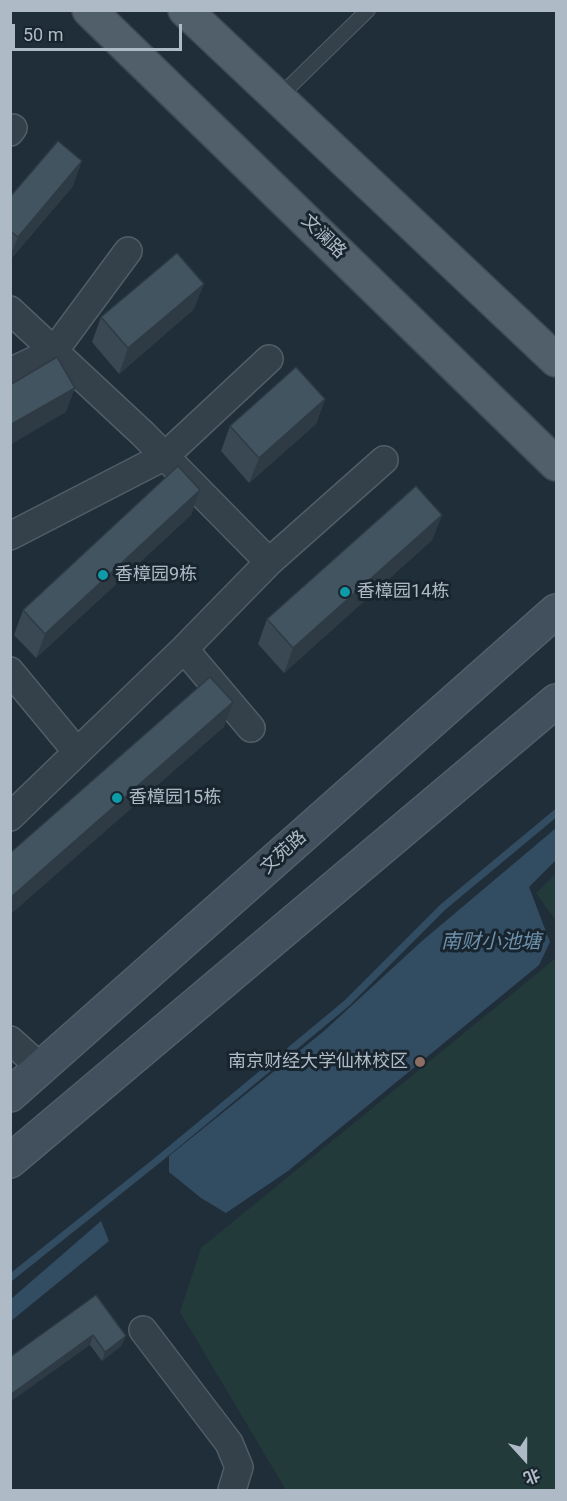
<!DOCTYPE html>
<html>
<head>
<meta charset="utf-8">
<style>
	body { margin:0 }
	#map { position:relative; width:567px; height:1501px; overflow:hidden; background:#202e39; font-family:Roboto,"Noto Sans SC",sans-serif }
	canvas { display:block }
	.frame { position:absolute; inset:0; border:12px solid #aebac6; pointer-events:none }
	.north { position:absolute; left:495px; top:1429px; width:60px; height:60px; -webkit-text-stroke:4px #19252e; paint-order:stroke; rotate:159deg; font-size:16px; font-weight:700; line-height:24px; text-align:center; color:#aebac6 }
	.north::after { content:''; display:block; margin:auto; width:21px; height:27px; background:#aebac6; clip-path:polygon(50% 0,100% 100%,50% 72%,0 100%) }
	.scale { position:absolute; left:12px; top:24px; width:170px; height:27px; box-sizing:border-box; border:3px solid #aebac6; border-top:0; padding-left:8px; font-size:18px; line-height:21px; white-space:nowrap; color:#aebac6; -webkit-text-stroke:4px #19252e; paint-order:stroke }
</style>
</head>
<body>
<div id="map">
<canvas width="567" height="1501"></canvas>
<div class="frame"></div>
<div class="north">北</div>
<div class="scale">50 m</div>
</div>
<script>
const context = document.querySelector('canvas').getContext('2d');
context.lineJoin = 'round';
function paint(path, color) { context.fillStyle = color; context.fill(path, 'evenodd'); }
const toPath = rows => new Path2D(rows.map(r => 'M' + r).join(''));
function strokePath(path, color, width, dash) { context.strokeStyle = color; context.lineWidth = width; context.lineCap = dash ? 'butt' : 'round'; context.setLineDash(dash || []); context.stroke(path); }
function label(font, color, halo, rows, align = 'center') {
  context.font = font + ' Roboto,"Noto Sans SC",sans-serif'; context.lineWidth = 6; context.setLineDash([]); context.textBaseline = 'middle'; context.strokeStyle = halo; context.fillStyle = color; for (const [text, x, y, turn = 0] of rows) {
    context.save(); context.translate(x, y); context.rotate((+turn || 0) * Math.PI / 180); context.textAlign = isNaN(turn) ? turn : align; if (halo) context.strokeText(text, 0, 0); context.fillText(text, 0, 0); context.restore();
  }
}
paint(toPath([
	[556,874,556,921,536,893],
	[556,958,556,1490,286,1490,180,1312,201,1248]
]), '#223b3a');
paint(toPath([
	[556,828,556,860,529,887,550,942,539,965,288,1171,226,1213,201,1198,169,1172,169,1156,324,1031,422,941],
	[101,1221,109,1241,11,1321,11,1299]
]), '#324c62');
strokePath(toPath([
	[10,1278,159,1159,347,1003,443,907,556,813]
]), '#324c62', 7);
const lane = toPath([
	[278,98,368,10]
]);
const street = toPath([
	[10,132,13,128],
	[10,310,143,434,269,562],
	[10,372,54,351,128,251],
	[10,536,165,456,269,359],
	[184,649,251,728],
	[10,671,77,752],
	[10,817,184,649,269,562,384,460],
	[10,1040,41,1068],
	[143,1330,229,1443,239,1467,232,1490]
]);
const secondary = toPath([
	[10,1095,556,611],
	[10,1161,556,701]
]);
const primary = toPath([
	[89,10,556,464],
	[185,10,556,360]
]);
strokePath(lane, '#515d67', 16);
strokePath(street, '#515d67', 30);
strokePath(secondary, '#515d67', 36);
strokePath(primary, '#3d4953', 36);
strokePath(lane, '#34404a', 14);
strokePath(street, '#34404a', 27);
strokePath(secondary, '#424f5d', 33);
strokePath(primary, '#515f6a', 33);
paint(toPath([
	[73,186,10,260,10,197],
	[194,309,119,374,92,342,101,317],
	[325,399,316,424,249,483,221,451,230,426],
	[200,490,191,515,36,658,14,635,23,610],
	[442,515,432,540,284,673,258,644,267,619],
	[96,1295,122,1345,102,1361,90,1345]
]), '#3a4853');
paint(toPath([
	[82,161,73,186,10,260,10,256,18,237],
	[204,284,194,309,119,374,128,348],
	[75,388,66,412,10,445,10,425],
	[325,399,316,424,249,483,259,458],
	[200,490,191,515,36,658,45,634],
	[442,515,432,540,284,673,293,648],
	[233,702,224,727,10,915,10,898],
	[93,1335,90,1345,10,1402,10,1395],
	[126,1336,122,1345,102,1361,105,1352]
]), '#2f3b44');
const building = toPath([
	[58,141,82,161,18,237,10,231,10,197,58,141],
	[177,253,204,284,128,348,101,317,177,253],
	[57,357,75,388,10,425,10,385,57,357],
	[296,367,325,399,259,458,230,426,296,367],
	[178,466,200,490,45,634,23,610,178,466],
	[416,486,442,515,293,648,267,619,416,486],
	[210,677,233,702,10,898,10,853,210,677],
	[96,1295,126,1336,105,1352,93,1335,10,1395,10,1357,96,1295]
]);
paint(building, '#435461');
strokePath(building, '#2f3b44', 1.5);
for (const [x, y, r, color] of [
	[103,575,6,"#0f9aa8"],
	[345,592,6,"#0f9aa8"],
	[117,798,6,"#0f9aa8"],
	[420,1062,6,"#8d6e63"]
]) { const dot = new Path2D(); dot.arc(x, y, r, 0, 2 * Math.PI); context.fillStyle = color; context.fill(dot); strokePath(dot, '#19252e', 2); }
label('18px', '#aebac6', '#19252e', [
	["文澜路",323,237,44],
	["文苑路",284,853,-42]
]);
label('18px', '#aebac6', '#19252e', [
	["香樟园9栋",115,575],
	["香樟园14栋",357,592],
	["香樟园15栋",129,798],
	["南京财经大学仙林校区",408,1062,"right"]
], 'left');
label('italic 20px', '#6d90ab', '#19252e', [
	["南财小池塘",491,943]
]);
</script>
</body>
</html>
